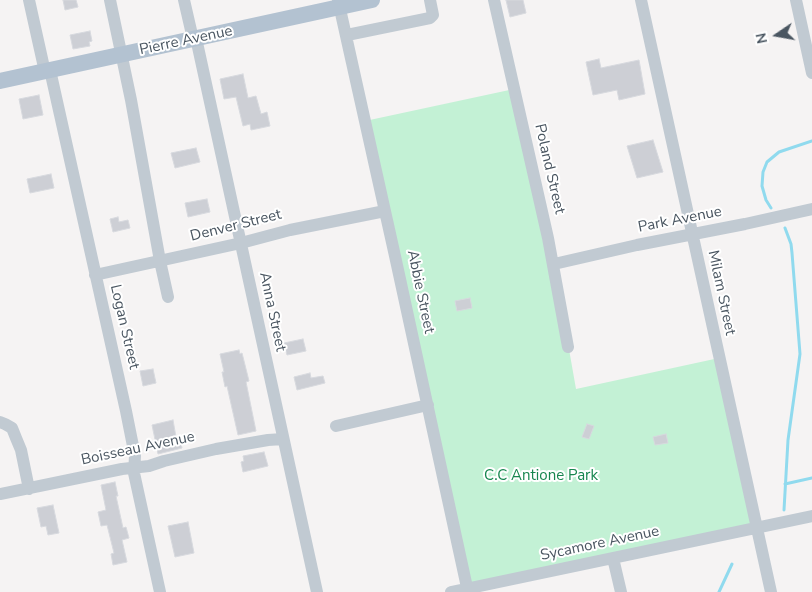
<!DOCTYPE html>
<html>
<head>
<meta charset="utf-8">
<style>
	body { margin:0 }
	#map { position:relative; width:812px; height:592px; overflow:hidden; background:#f5f3f3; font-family:"Nunito Sans",sans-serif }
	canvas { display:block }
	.north { position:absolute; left:752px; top:10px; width:50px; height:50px; -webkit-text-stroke:4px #fff; paint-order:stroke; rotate:258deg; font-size:14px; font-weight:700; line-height:20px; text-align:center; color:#4a5661 }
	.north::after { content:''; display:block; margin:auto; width:18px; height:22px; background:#4a5661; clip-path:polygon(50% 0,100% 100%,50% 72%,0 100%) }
</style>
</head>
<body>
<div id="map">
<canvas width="812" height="592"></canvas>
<div class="north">N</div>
</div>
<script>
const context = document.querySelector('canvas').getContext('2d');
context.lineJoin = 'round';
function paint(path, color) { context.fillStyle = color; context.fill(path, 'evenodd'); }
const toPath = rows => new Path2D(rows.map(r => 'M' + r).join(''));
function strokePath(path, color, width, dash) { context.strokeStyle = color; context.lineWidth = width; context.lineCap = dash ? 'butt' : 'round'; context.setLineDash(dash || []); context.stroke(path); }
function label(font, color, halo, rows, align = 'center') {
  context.font = font + ' "Nunito Sans",sans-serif'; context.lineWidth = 4; context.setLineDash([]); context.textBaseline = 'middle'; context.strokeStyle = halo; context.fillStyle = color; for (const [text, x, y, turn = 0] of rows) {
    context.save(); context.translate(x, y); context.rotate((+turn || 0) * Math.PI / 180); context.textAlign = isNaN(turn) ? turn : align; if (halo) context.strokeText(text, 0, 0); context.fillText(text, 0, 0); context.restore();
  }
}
paint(toPath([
	[514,89,554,264,576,389,719,358,757,529,467,589,365,121]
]), '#c3f1d5');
strokePath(toPath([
	[771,208,766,200,762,186,763,172,767,162,779,152,812,141],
	[785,484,812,478],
	[784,510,788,440,800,354,792,253,791,244,785,228],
	[719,592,732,564]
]), '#90daee', 3);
const building = toPath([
	[63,0,76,0,78,7,65,10,63,0],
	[506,0,523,0,526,13,510,17,506,0],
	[90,31,92,41,89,42,90,46,73,49,70,35,90,31],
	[599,59,601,68,639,60,645,94,619,100,617,90,593,95,586,62,599,59],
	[243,74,248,98,256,96,261,114,267,112,270,126,251,130,250,124,243,126,236,97,224,99,220,79,243,74],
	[39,95,43,115,23,119,19,99,39,95],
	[653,140,663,172,637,178,627,146,653,140],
	[196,148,200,162,175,168,171,153,196,148],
	[51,174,54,188,30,193,27,179,51,174],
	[207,199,210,212,188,217,185,203,207,199],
	[118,217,119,222,128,220,130,228,113,232,110,219,118,217],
	[470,298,472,308,457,311,455,301,470,298],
	[303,339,306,351,287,355,284,343,303,339],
	[239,350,240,354,242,353,249,381,246,382,256,431,238,435,227,386,225,387,222,372,224,372,220,354,239,350],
	[153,369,156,383,143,386,140,371,153,369],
	[310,373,311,378,323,376,325,383,297,390,294,377,310,373],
	[173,420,176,437,179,436,182,448,158,454,152,425,173,420],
	[587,424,594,426,589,439,582,437,587,424],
	[666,434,668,443,655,445,653,437,666,434],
	[264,452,268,466,243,472,241,462,244,461,243,456,264,452],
	[115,482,118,496,116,496,123,528,126,527,129,538,122,540,127,562,113,565,111,554,114,553,107,525,101,526,98,512,106,510,101,485,115,482],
	[53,505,59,533,48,535,46,526,41,527,37,508,53,505],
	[188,522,194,553,175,557,168,526,188,522]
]);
paint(building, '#cdcfd5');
strokePath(building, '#d7d9de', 1);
strokePath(toPath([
	[29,0,45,72],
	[110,0,131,100,160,261,168,297],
	[184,0,193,39],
	[338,0,395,256,468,592],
	[494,0,548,238,568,347],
	[641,0,771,592],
	[796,0,812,73],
	[347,35,430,18,433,15,430,0],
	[196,38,317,592],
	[50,70,126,411,135,456,134,473,160,592],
	[554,264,637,245,745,224,812,209],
	[95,275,241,243,290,230,385,211],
	[0,422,5,424,12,428,16,438,21,450,29,489],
	[336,426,428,405],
	[0,494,122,469,149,466,164,461,216,449,268,440,283,439],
	[613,558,621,592],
	[451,592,812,516]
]), '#c1cad2', 12);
strokePath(toPath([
	[0,81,372,0]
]), '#b3c2d1', 16);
label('15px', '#4a5661', '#fff', [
	["Pierre Avenue",186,41,-12],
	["Poland Street",549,169,77],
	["Park Avenue",680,220,-11],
	["Denver Street",236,226,-14],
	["Abbie Street",420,292,78],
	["Milam Street",721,293,78],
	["Anna Street",272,312,78],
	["Logan Street",124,327,77],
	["Boisseau Avenue",138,449,-12],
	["Sycamore Avenue",600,544,-12]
]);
label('15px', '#17864f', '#fff', [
	["C.C Antione Park",541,476]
]);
</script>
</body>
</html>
